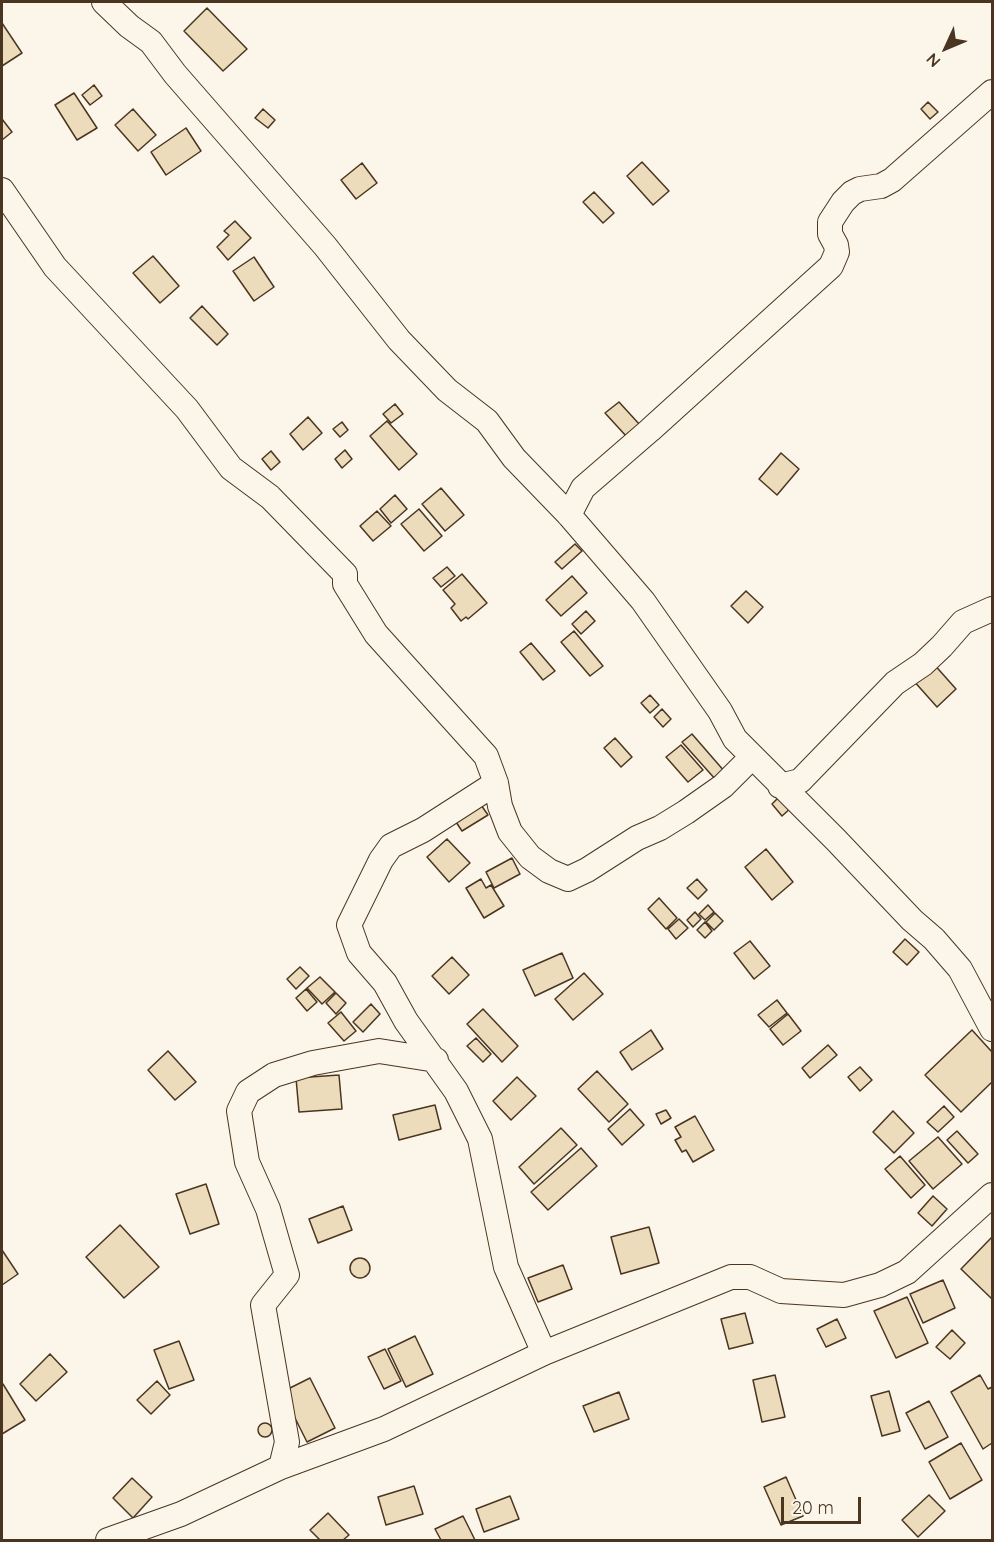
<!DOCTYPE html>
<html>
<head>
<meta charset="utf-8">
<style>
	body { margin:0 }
	#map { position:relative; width:994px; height:1542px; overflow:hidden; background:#fbf6e9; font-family:Quicksand,sans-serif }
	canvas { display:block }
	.frame { position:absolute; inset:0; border:3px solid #4a3520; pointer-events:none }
	.north { position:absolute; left:916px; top:18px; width:60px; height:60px; -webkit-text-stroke:4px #fbf6e9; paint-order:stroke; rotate:226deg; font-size:16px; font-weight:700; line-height:24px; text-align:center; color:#4a3520 }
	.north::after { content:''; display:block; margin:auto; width:21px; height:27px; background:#4a3520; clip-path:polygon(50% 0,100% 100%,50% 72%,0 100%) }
	.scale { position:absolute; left:781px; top:1497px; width:80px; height:27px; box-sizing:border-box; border:3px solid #4a3520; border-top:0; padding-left:8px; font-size:18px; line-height:21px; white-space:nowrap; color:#4a3520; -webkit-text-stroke:4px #fbf6e9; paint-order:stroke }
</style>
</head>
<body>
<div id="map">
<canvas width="994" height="1542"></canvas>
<div class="frame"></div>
<div class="north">N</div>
<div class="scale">20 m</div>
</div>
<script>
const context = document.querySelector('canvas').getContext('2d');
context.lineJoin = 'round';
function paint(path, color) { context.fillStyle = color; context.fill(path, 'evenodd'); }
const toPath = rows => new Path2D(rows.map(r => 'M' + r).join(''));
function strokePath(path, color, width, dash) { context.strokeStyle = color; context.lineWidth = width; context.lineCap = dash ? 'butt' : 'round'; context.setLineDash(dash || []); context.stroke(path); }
const building = toPath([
	[207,8,247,49,223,71,184,31,207,8],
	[2,23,22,53,2,66,2,23],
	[94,85,102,96,90,105,82,95,94,85],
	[74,93,97,128,77,140,55,105,74,93],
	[928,102,938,112,930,119,921,109,928,102],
	[133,109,156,135,138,151,115,125,133,109],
	[263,109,275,120,268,128,255,118,263,109],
	[2,119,12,132,2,140,2,119],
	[186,128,201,151,166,175,151,152,186,128],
	[642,162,669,191,653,205,627,176,642,162],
	[362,163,377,183,356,199,341,180,362,163],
	[594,192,614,213,603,223,583,202,594,192],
	[235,221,251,238,228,260,217,247,229,235,224,231,235,221],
	[153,256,179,286,160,303,133,273,153,256],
	[254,257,274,287,254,301,233,271,254,257],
	[202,306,228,334,217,345,190,318,202,306],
	[619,402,640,425,627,437,605,413,619,402],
	[395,404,403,414,391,423,383,414,395,404],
	[308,417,322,433,303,450,290,434,308,417],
	[387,421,417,454,399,470,370,436,387,421],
	[342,422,348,430,340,437,333,429,342,422],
	[345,450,352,459,342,468,335,459,345,450],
	[271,451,280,462,271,470,262,459,271,451],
	[781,453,799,469,777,495,759,479,781,453],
	[441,488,464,515,445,531,422,504,441,488],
	[395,495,407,509,391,523,380,509,395,495],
	[419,509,442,536,424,551,401,524,419,509],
	[377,511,391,526,373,541,360,526,377,511],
	[575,544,582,551,562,569,555,562,575,544],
	[447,567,455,576,441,587,433,578,447,567],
	[462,574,487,603,468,619,466,617,461,621,451,608,455,604,443,590,462,574],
	[572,576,587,593,561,616,546,600,572,576],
	[746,591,763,607,748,623,731,606,746,591],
	[586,611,595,621,581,634,572,624,586,611],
	[574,631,603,666,590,676,561,642,574,631],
	[531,643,555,671,543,680,520,652,531,643],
	[932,662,956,689,937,707,912,679,932,662],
	[650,695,659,705,650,713,641,703,650,695],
	[662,709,671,719,663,727,654,717,662,709],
	[692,734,725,772,716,780,682,742,692,734],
	[615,738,632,757,621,767,604,748,615,738],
	[681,745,703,770,688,782,666,757,681,745],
	[781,795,792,807,782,816,772,804,781,795],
	[479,802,488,815,462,831,454,819,479,802],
	[447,839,470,863,449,882,427,857,447,839],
	[766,849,793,882,772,900,745,867,766,849],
	[512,858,520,874,494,888,486,872,512,858],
	[481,879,486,888,491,885,504,906,484,918,466,888,481,879],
	[697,879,707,890,698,899,687,888,697,879],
	[659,898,677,918,666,929,648,909,659,898],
	[708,905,714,912,705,920,699,914,708,905],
	[695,912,701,919,693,927,687,920,695,912],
	[715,913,723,921,714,930,706,922,715,913],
	[679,919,688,928,676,939,668,929,679,919],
	[705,922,712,931,705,938,697,930,705,922],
	[905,939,919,952,907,965,893,952,905,939],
	[750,941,770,966,754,979,734,953,750,941],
	[562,953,573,978,535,996,523,970,562,953],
	[452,957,469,975,449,994,432,976,452,957],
	[300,967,309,976,296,989,287,979,300,967],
	[584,973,603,994,573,1020,555,999,584,973],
	[320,977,335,992,322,1004,307,988,320,977],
	[306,989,317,1002,307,1011,296,998,306,989],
	[336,993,346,1003,336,1014,326,1003,336,993],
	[777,1000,787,1013,769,1027,758,1015,777,1000],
	[371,1004,380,1014,363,1032,353,1022,371,1004],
	[483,1009,518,1046,502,1062,467,1024,483,1009],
	[341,1012,356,1031,344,1041,328,1023,341,1012],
	[788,1014,801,1031,783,1045,770,1029,788,1014],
	[651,1030,663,1049,632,1070,620,1052,651,1030],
	[972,1030,992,1052,992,1082,961,1112,925,1075,972,1030],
	[476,1038,491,1054,483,1062,467,1046,476,1038],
	[828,1045,837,1055,810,1078,802,1068,828,1045],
	[168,1051,196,1082,175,1100,148,1070,168,1051],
	[860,1067,872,1080,860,1091,848,1077,860,1067],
	[597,1071,628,1104,609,1122,578,1089,597,1071],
	[339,1075,342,1109,299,1112,296,1078,339,1075],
	[517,1077,536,1096,511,1120,493,1101,517,1077],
	[435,1105,441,1129,399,1140,393,1115,435,1105],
	[944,1106,954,1117,938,1132,927,1122,944,1106],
	[630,1109,644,1125,622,1145,608,1129,630,1109],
	[666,1110,671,1118,661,1124,656,1114,666,1110],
	[893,1111,914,1133,894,1153,873,1132,893,1111],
	[695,1116,714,1150,693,1162,686,1150,682,1152,675,1140,681,1137,675,1127,695,1116],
	[561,1128,577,1145,534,1184,519,1167,561,1128],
	[957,1131,978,1154,968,1163,947,1140,957,1131],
	[938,1137,962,1164,933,1189,909,1161,938,1137],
	[581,1148,597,1166,548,1210,531,1192,581,1148],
	[900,1156,925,1185,911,1198,885,1169,900,1156],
	[206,1184,219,1224,190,1234,176,1194,206,1184],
	[933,1196,947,1209,932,1226,918,1213,933,1196],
	[343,1206,352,1230,318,1243,309,1219,343,1206],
	[120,1225,159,1267,124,1298,86,1257,120,1225],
	[649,1227,659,1263,621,1274,611,1237,649,1227],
	[992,1237,992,1299,961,1269,992,1237],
	[2,1250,18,1274,2,1285,2,1250],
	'350 1268a10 10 0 1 1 20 0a10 10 0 1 1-20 0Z',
	[563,1265,572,1289,538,1302,528,1278,563,1265],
	[943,1280,955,1308,923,1323,910,1294,943,1280],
	[907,1297,928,1343,896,1358,874,1311,907,1297],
	[745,1313,753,1343,729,1349,721,1319,745,1313],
	[837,1319,846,1338,826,1347,817,1329,837,1319],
	[952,1330,965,1343,950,1359,936,1347,952,1330],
	[415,1336,433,1374,406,1387,388,1349,415,1336],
	[179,1341,194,1380,169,1389,154,1350,179,1341],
	[385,1349,401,1381,384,1389,368,1357,385,1349],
	[50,1354,67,1372,36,1401,20,1384,50,1354],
	[775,1375,785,1417,762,1422,753,1380,775,1375],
	[980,1375,988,1389,992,1387,992,1443,983,1449,951,1392,980,1375],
	[310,1378,335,1428,307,1442,282,1392,310,1378],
	[157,1381,170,1395,151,1414,137,1400,157,1381],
	[3,1384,25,1420,2,1434,2,1385,3,1384],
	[889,1391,900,1431,882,1436,871,1396,889,1391],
	[619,1392,629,1419,594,1432,583,1406,619,1392],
	[929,1401,948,1437,925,1449,906,1413,929,1401],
	'258 1430a7 7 0 1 1 14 0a7 7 0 1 1-14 0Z',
	[961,1443,982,1480,950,1499,929,1462,961,1443],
	[786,1477,803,1516,781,1525,764,1487,786,1477],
	[132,1478,152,1497,133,1518,113,1498,132,1478],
	[414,1486,423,1514,386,1525,378,1497,414,1486],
	[929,1495,945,1511,918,1537,902,1520,929,1495],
	[510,1496,519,1519,484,1532,476,1509,510,1496],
	[328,1513,349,1535,343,1540,320,1540,310,1530,328,1513],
	[463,1516,475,1540,441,1540,435,1529,463,1516]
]);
paint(building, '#ecdcbc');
strokePath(building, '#4a3520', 1.5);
const minor = toPath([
	[104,2,129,26,151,42,175,74,325,246,399,340,447,390,487,421,514,458,569,515,643,601,720,711,735,739,836,840,912,920,934,939,960,969,992,1029],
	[2,190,55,267,187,409,231,468,270,497,345,574,345,584,376,634,486,756,496,783,500,806,510,832,530,857,549,871,568,879,587,870,637,838,660,828,686,812,723,786,752,757],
	[569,515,583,488,650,430,831,266,837,252,836,245,830,234,830,222,843,202,852,193,860,189,881,186,892,180,992,92],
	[496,783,423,830,391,846,381,860,349,925,359,953,385,983,406,1021,456,1091,480,1139,506,1267,544,1353],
	[780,786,800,781,895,683,923,664,942,646,963,622,992,609],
	[281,1467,287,1442,263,1305,287,1275,268,1209,247,1162,239,1111,248,1092,274,1075,313,1063,379,1051,436,1060],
	[108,1540,181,1514,281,1467,384,1429,544,1353,731,1277,750,1277,781,1291,844,1295,880,1285,907,1272,992,1195]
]);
strokePath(minor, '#4a3520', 26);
strokePath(minor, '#fbf6e9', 24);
</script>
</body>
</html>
